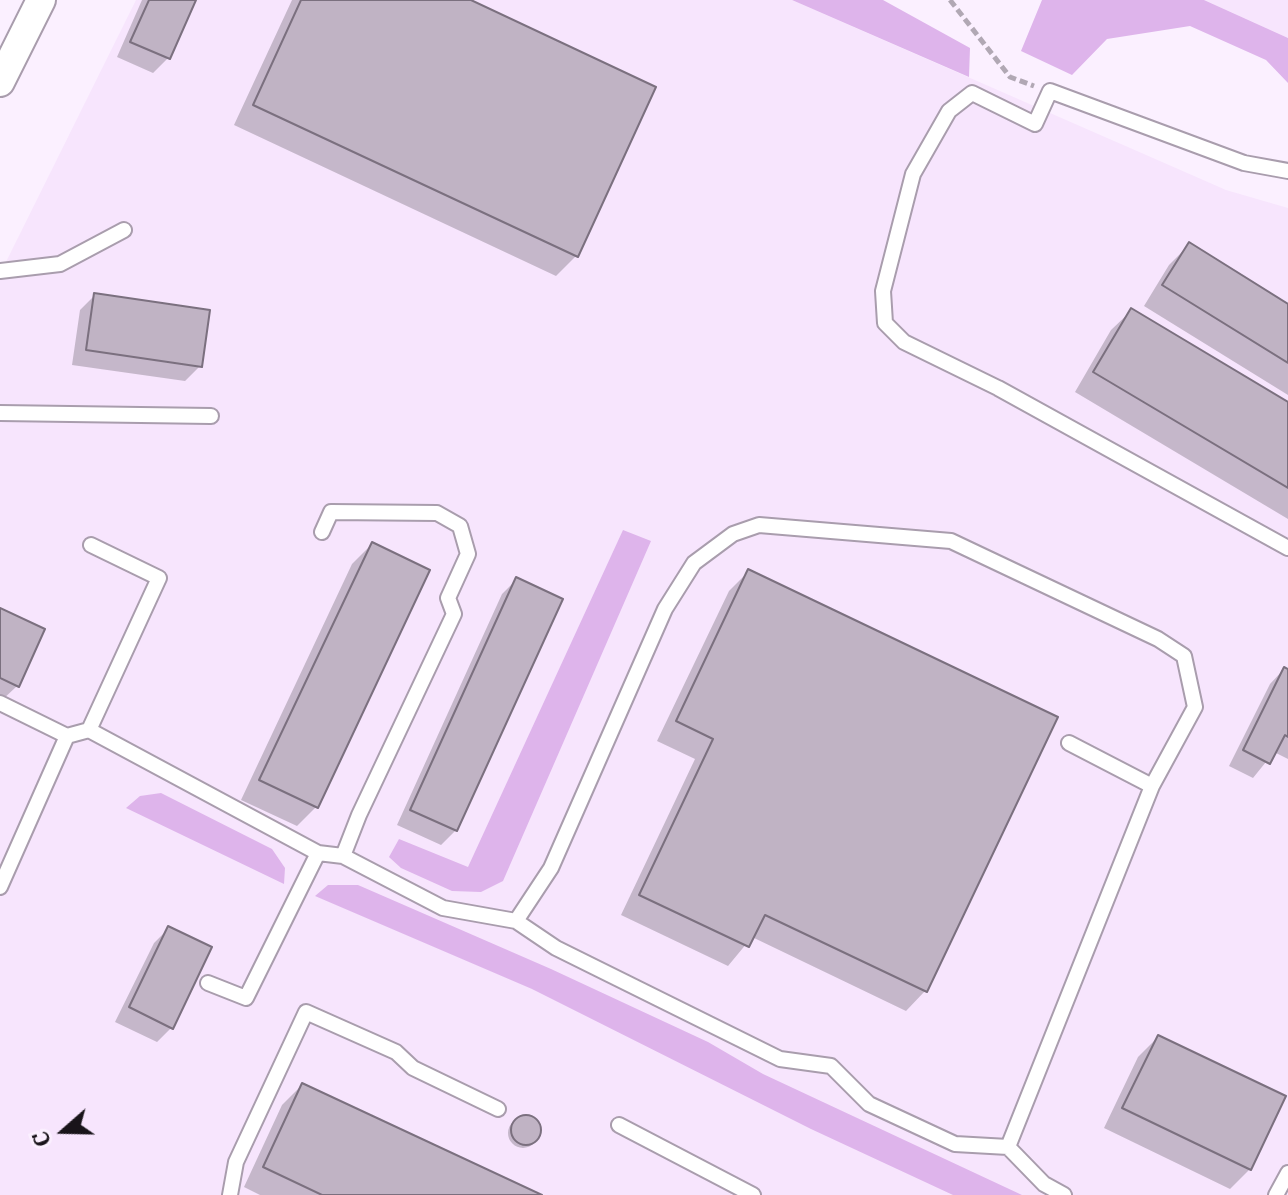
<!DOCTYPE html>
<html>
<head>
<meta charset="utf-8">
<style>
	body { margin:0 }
	#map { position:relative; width:1288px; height:1195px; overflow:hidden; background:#fbf0ff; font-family:"IBM Plex Serif",serif }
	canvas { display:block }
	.north { position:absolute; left:24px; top:1091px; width:80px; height:80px; -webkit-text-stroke:6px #fbf0ff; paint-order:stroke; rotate:250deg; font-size:22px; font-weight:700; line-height:32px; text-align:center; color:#19141a }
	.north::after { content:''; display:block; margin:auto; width:28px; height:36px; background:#19141a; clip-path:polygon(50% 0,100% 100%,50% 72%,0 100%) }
</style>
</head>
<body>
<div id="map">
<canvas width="1288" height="1195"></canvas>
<div class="north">С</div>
</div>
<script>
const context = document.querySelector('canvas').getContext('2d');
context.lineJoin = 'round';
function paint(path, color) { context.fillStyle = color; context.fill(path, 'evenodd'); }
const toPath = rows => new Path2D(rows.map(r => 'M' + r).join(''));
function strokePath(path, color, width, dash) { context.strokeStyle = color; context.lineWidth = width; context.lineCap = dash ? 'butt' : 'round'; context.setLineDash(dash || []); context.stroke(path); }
paint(toPath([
	[136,0,792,0,1226,190,1288,208,1288,1195,0,1195,0,274],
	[1204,0,1288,0,1288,38]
]), '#f7e5fd');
paint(toPath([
	[792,0,883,0,970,48,969,77],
	[1042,0,1204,0,1288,38,1288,83,1266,60,1190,26,1107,39,1072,75,1021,51],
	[623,530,651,541,503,881,481,892,452,891,401,868,389,857,399,839,468,867],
	[161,793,272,849,285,868,284,884,126,808,140,796],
	[328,885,358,885,551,969,708,1042,763,1074,1022,1195,953,1195,811,1129,532,989,315,896]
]), '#deb4eb');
paint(toPath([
	[142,0,194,0,168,58,153,73,117,57],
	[292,0,466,0,576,256,556,276,234,125],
	[1189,245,1288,306,1288,395,1144,306,1169,265],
	[95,295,200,366,185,381,72,365,80,310],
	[1131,311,1288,404,1288,519,1075,392,1111,330],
	[372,544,316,807,297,826,241,800,352,564],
	[749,571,925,991,906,1011,752,937,728,966,621,915,695,759,657,741,729,591],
	[517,579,456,830,441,845,397,825,502,594],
	[0,610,17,686,0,702],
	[1284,669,1288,671,1288,759,1274,752,1253,778,1229,766,1270,684],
	[169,928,172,1027,157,1042,115,1022,154,943],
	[1158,1037,1250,1169,1230,1189,1104,1128,1138,1057],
	[302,1085,537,1195,260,1195,244,1187,282,1105],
	'508 1133a15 15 0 1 1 30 0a15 15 0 1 1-30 0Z'
]), '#0003');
const building = toPath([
	[149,0,196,0,170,59,130,42,149,0],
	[301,0,471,0,656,87,578,257,253,105,301,0],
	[1189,242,1288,304,1288,363,1162,285,1189,242],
	[94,293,210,310,202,367,86,350,94,293],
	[1131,308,1288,402,1288,488,1093,372,1131,308],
	[372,542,430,570,318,808,259,780,372,542],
	[748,569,1058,717,927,992,765,915,749,947,639,895,713,739,676,721,748,569],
	[516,577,563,599,457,831,410,810,516,577],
	[0,608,45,629,19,687,0,678,0,608],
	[1284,667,1288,669,1288,737,1285,735,1270,764,1243,750,1284,667],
	[168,926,212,947,173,1029,129,1007,168,926],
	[1158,1035,1286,1096,1251,1170,1122,1108,1158,1035],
	[302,1083,542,1195,322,1195,263,1167,302,1083],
	'511 1130a15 15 0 1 1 30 0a15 15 0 1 1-30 0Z'
]);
paint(building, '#c0b3c4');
strokePath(building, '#7b707f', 2);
const lane = toPath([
	[1288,171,1244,163,1050,91,1035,124,972,93,949,111,913,174,883,291,885,323,904,342,998,388,1288,548],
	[0,271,60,264,124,230],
	[0,413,211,416],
	[322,532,331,512,437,513,460,526,468,554,448,598,454,614,359,815,343,856],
	[0,703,67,736,89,730,318,853,343,856,443,908,516,921,556,948,780,1059,831,1066,869,1104,955,1144,1008,1147,1044,1184,1064,1195],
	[89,730,159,578,91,545],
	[1069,743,1152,786],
	[0,887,67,736],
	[516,921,551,868,665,609,694,563,733,534,759,525,951,541,1158,639,1184,656,1195,707,1152,786,1008,1147],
	[208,983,246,998,318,853],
	[619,1125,753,1195],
	[230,1195,236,1162,306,1012,396,1052,413,1068,498,1109],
	[1276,1195,1288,1173]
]);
const street = toPath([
	[0,82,41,0]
]);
strokePath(lane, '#a99dad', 18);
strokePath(street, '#a99dad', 32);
strokePath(toPath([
	[950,0,1010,77,1034,86]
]), '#b1a8b4', 5, [8, 4]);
strokePath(lane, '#fff', 14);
strokePath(street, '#fff', 28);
</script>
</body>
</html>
